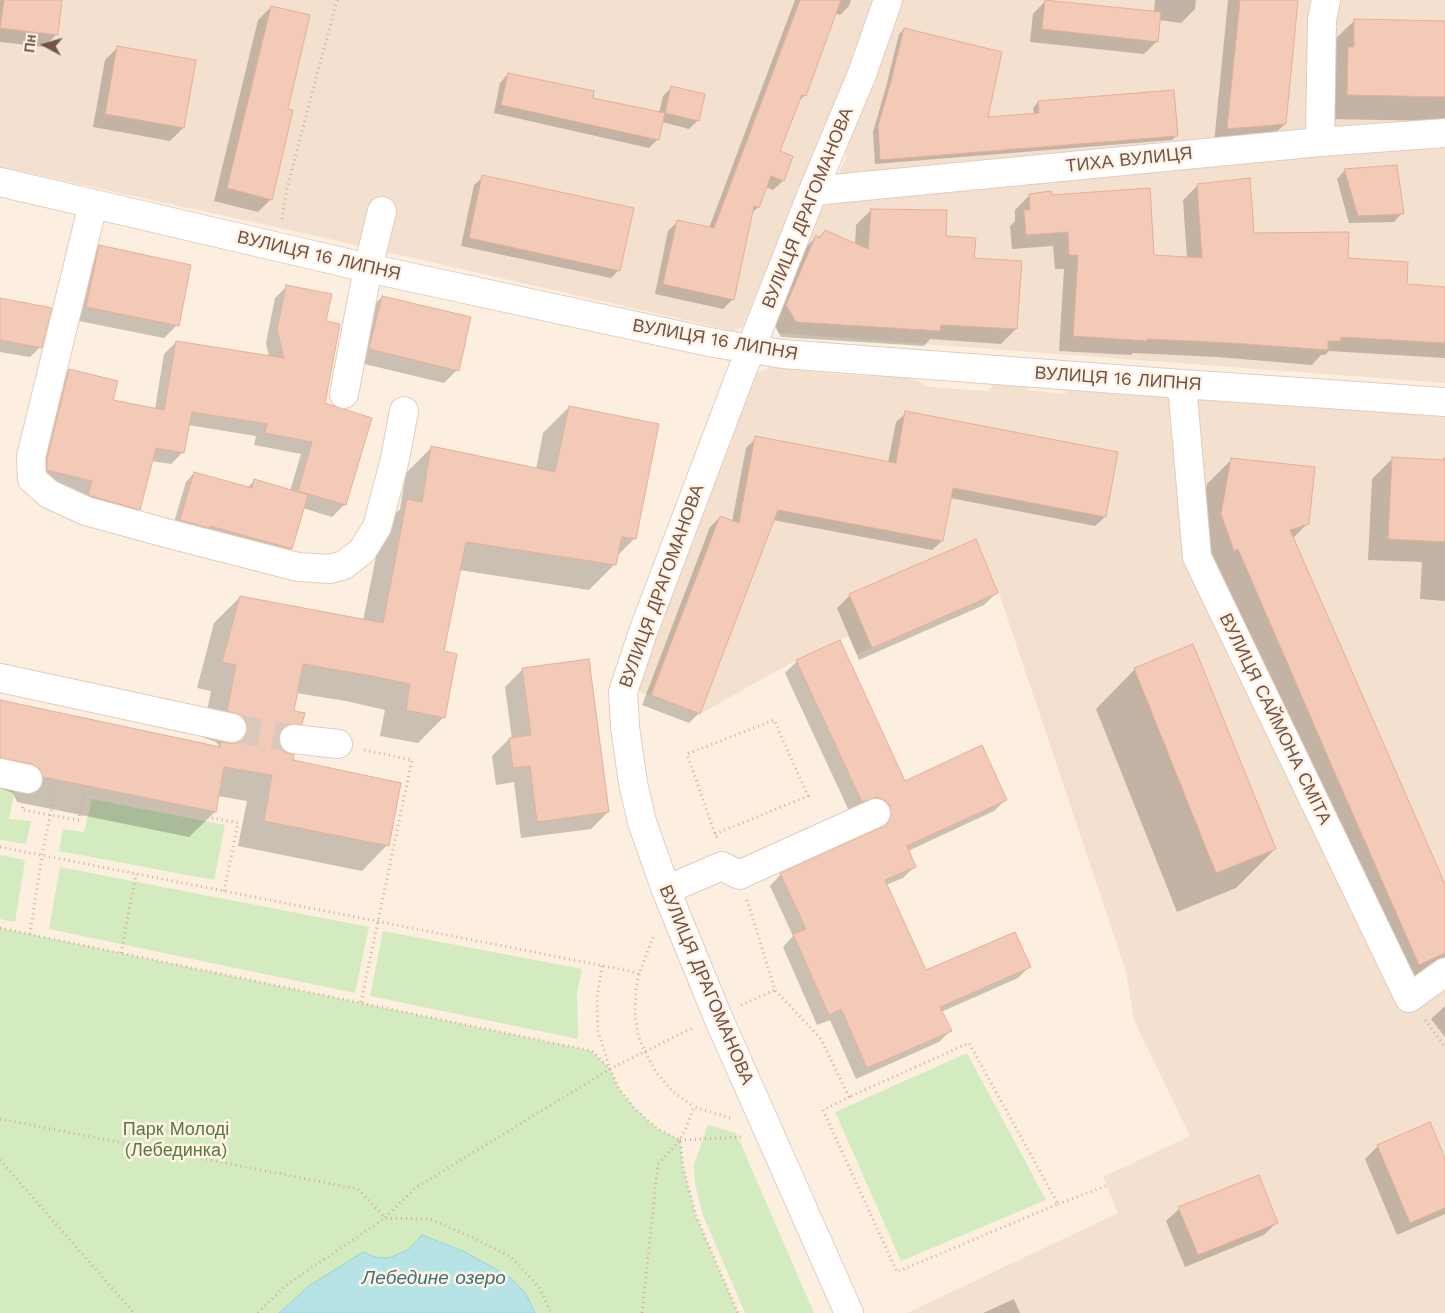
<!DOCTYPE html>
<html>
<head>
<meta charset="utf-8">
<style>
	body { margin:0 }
	#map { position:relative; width:1445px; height:1313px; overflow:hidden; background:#fcefe0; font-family:"Work Sans",sans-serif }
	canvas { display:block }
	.north { position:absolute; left:20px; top:20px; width:50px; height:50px; -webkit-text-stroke:4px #fff3e6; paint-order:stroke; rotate:276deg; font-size:14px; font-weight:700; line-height:20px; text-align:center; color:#735347 }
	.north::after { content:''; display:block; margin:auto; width:18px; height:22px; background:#735347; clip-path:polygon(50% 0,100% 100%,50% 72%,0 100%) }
</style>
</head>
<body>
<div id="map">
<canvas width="1445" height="1313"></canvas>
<div class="north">Пн</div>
</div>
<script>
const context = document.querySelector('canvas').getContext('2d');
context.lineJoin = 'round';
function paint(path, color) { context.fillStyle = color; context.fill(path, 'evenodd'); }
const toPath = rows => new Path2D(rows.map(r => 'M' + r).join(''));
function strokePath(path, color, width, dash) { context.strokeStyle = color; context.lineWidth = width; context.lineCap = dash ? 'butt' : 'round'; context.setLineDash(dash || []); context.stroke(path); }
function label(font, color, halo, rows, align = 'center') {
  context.font = font + ' "Work Sans",sans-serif'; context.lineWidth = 5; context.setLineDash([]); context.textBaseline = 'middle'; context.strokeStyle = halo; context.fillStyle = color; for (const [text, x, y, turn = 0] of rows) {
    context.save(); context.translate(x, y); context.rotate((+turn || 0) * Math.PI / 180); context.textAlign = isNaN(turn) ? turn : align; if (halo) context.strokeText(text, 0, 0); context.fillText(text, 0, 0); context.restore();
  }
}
paint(toPath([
	[0,0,877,0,813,162,753,301,746,320,741,328,733,331,303,233,0,167],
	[901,0,1445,0,1445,383,778,333,774,320,819,212,846,158,846,148],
	[770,367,788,368,834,374,910,378,930,387,989,391,993,383,1025,385,1028,390,1065,394,1067,387,1445,415,1445,1313,907,1313,1118,1213,1103,1177,1190,1136,1134,1020,1126,972,999,593,857,654,848,636,796,660,700,714,636,690,750,383,758,373]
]), '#f4e0ce');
paint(toPath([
	[0,781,16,785,9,819,31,821,26,844,0,840],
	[92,799,225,825,214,880,59,851,63,829,84,832],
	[0,855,25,860,15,922,0,919],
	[60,867,369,927,355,993,49,929],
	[0,928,592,1051,610,1069,619,1089,635,1109,658,1129,680,1140,683,1167,696,1216,738,1313,0,1313],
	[383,931,582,969,577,993,578,1039,370,996],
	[967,1053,1046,1200,901,1261,835,1112],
	[708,1125,736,1133,814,1313,745,1313,703,1215,695,1184,694,1164]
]), '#d4eabf');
const water = toPath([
	[422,1235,465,1252,510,1277,526,1294,535,1313,279,1313,309,1286,363,1252,375,1257,384,1258,392,1257,409,1249,422,1235]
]);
paint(water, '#b5e3e6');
strokePath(water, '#9bd3d8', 1);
paint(toPath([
	[0,0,61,0,57,34,44,47,0,42],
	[795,0,851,0,849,6,840,15,835,13,805,95,797,103,778,151,792,156,783,181,773,190,765,187,758,207,751,214,733,299,723,309,655,294,668,231,677,222,709,228],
	[1155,0,1196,0,1195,9,1181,23,1159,20,1157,41,1144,54,1030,42,1033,14,1045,1,1154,12],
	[1228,0,1297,0,1285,124,1270,138,1214,143],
	[271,7,286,110,271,199,258,212,214,201,258,20],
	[1355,20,1445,22,1445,121,1323,119,1330,44],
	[904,29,986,118,1034,114,1033,108,1038,102,1173,91,1177,135,1172,140,875,164,873,132,886,87,899,34],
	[118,47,183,128,170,141,93,127,105,60],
	[508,74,591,99,659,113,663,96,671,88,698,120,689,129,662,122,658,139,649,148,494,113,500,83],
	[1345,170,1402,213,1394,222,1349,223,1337,179],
	[483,177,619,270,611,278,461,246,474,185],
	[1198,185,1253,234,1347,259,1406,286,1445,288,1445,358,1329,351,1325,355,1321,355,1312,365,1217,357,1133,353,1131,355,1059,351,1064,269,1055,269,1053,246,1012,249,1010,226,1015,221,1015,210,1030,195,1051,197,1153,256,1187,258,1183,200],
	[871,210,944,237,1016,329,1001,344,930,339,924,346,781,337,772,321,801,252,816,237,818,238,825,231,855,245,856,225],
	[99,247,177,325,164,338,74,320,86,260],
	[287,286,325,322,323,404,371,419,344,505,332,517,303,508,291,549,282,557,172,529,186,482,194,473,247,488,255,480,290,491,301,454,254,445,256,436,188,425,183,452,171,464,151,461,139,509,126,521,77,507,80,493,36,481,57,382,69,370,111,401,155,409,164,354,176,342,269,357,266,343,275,298],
	[382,297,457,370,444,383,356,362,369,310],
	[0,299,40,347,30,357,0,352],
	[569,407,657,425,634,539,616,557,615,564,589,590,459,570,442,652,444,717,418,743,380,736,385,710,346,701,296,693,293,712,301,724,279,746,291,761,387,845,362,871,238,846,247,801,218,796,215,812,189,837,17,802,13,793,0,788,0,701,218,747,219,746,216,742,202,737,211,691,197,688,214,623,240,597,363,621,382,527,400,509,406,473,431,448,536,469,543,433],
	[906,413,1105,517,1095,526,950,498,942,541,932,550,773,520,699,713,689,723,642,705,710,527,720,517,732,522,746,448,756,438,888,463,896,422],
	[1445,457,1445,601,1420,599,1422,562,1368,560,1372,479,1393,458,1441,461],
	[1231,460,1308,523,1293,538,1445,887,1445,966,1395,988,1197,539,1207,484],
	[997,592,984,605,859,660,837,608,850,595],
	[797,661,904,782,1005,800,994,811,908,851,915,866,903,878,886,885,925,972,1029,967,1018,978,941,1012,950,1031,939,1042,856,1079,830,1020,817,1025,783,947,793,936,770,886,781,874,879,830,881,826,879,818,850,813,785,673],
	[1135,669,1275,849,1236,888,1177,912,1096,709],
	[522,670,608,812,591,829,521,838,514,782,496,785,492,756,509,739,512,739,505,687],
	[1445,1006,1445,1037,1431,1019],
	[1378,1146,1445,1161,1445,1214,1397,1235,1365,1159],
	[1179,1209,1277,1222,1264,1235,1185,1267,1166,1221],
	[1014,1299,1020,1313,983,1313]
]), '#0003');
const building = toPath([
	[4,0,62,0,58,35,0,28,4,0],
	[800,0,841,0,806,96,802,95,780,151,793,156,784,181,771,176,759,208,754,206,734,300,663,284,677,220,714,228,800,0],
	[1045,0,1161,12,1158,42,1042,29,1045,0],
	[1240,0,1298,0,1286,124,1227,129,1240,0],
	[271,6,310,15,288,109,293,110,272,200,227,188,271,6],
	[1354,19,1445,21,1445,97,1347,95,1348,47,1354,47,1354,19],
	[904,28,1002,52,988,117,1039,113,1038,101,1174,90,1178,136,880,160,878,126,891,81,904,28],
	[117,46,196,60,184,128,105,114,117,46],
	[508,73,594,91,593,98,665,113,659,140,501,105,508,73],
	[671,86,705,94,699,121,665,113,671,86],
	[1397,165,1404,214,1358,216,1344,169,1397,165],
	[482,175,634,208,620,271,469,238,482,175],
	[1250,178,1254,233,1349,232,1348,258,1408,262,1407,284,1445,287,1445,343,1341,337,1341,341,1328,341,1328,350,1232,343,1147,339,1147,341,1073,336,1078,255,1069,255,1068,232,1026,235,1024,210,1030,210,1029,194,1051,191,1052,195,1150,188,1154,255,1202,258,1197,184,1250,178],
	[871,209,947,210,946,236,976,238,974,258,1022,261,1017,329,941,325,940,331,796,322,786,305,816,235,820,238,825,230,868,249,871,209],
	[99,245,191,265,179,326,86,307,99,245],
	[286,285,332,294,326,321,340,324,325,403,372,418,346,505,298,491,312,442,265,433,267,424,192,412,184,453,156,448,140,510,91,496,88,495,92,481,47,470,47,459,69,369,118,381,113,400,164,410,176,341,284,358,277,330,286,285],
	[382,296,471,317,459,371,369,349,382,296],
	[0,298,52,308,42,348,0,340,0,298],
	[569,406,659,424,636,539,622,537,616,565,466,542,444,651,457,654,445,718,406,710,410,684,372,676,303,664,294,711,305,713,302,724,288,725,282,729,279,737,280,746,285,752,294,755,293,760,401,783,389,846,264,821,272,775,224,767,216,812,43,777,39,768,32,764,0,758,0,700,220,747,221,742,229,743,237,743,244,738,247,732,247,724,242,716,227,711,236,665,222,662,240,596,383,623,407,499,422,502,431,446,555,472,569,406],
	[905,411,1118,452,1106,517,953,488,943,541,778,510,700,714,651,695,720,516,739,523,755,436,896,463,905,411],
	[1392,457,1445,460,1445,542,1388,539,1392,457],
	[1231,458,1315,467,1309,524,1290,530,1445,884,1445,953,1419,965,1334,771,1238,549,1234,551,1221,514,1231,458],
	[194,472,252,488,254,479,308,495,292,549,210,526,209,528,180,520,194,472],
	[976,539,998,593,872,648,849,594,976,539],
	[840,640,905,781,982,745,1007,800,907,846,916,867,885,880,926,970,1015,932,1031,967,940,1007,952,1031,867,1068,841,1009,829,1015,793,934,806,929,780,873,882,827,888,822,891,815,890,806,885,800,877,797,862,802,796,660,840,640],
	[1193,644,1276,849,1216,873,1134,668,1193,644],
	[589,659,609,812,537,822,530,766,513,768,509,738,531,735,522,668,589,659],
	[1430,1122,1445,1158,1445,1208,1410,1223,1377,1145,1430,1122],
	[1259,1175,1278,1223,1198,1255,1178,1207,1259,1175]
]);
paint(building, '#f2cab7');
strokePath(building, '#e5af97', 1);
strokePath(toPath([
	[232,728,294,739]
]), '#dac8ba', 28, [28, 14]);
const minor = toPath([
	[1320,142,1322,19,1326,0],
	[0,182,368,268,714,343,751,349,783,354,1182,384,1445,402],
	[813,191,1320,142,1445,133],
	[93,204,31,457,32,479,49,494,86,511,166,533,298,567,330,569,344,565,362,551,377,527,395,459,404,411],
	[1182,384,1197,557,1409,998,1445,972],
	[344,394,368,268,382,211],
	[0,678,232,728],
	[294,739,338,744],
	[0,773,28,779],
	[666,890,722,866,739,875,876,813],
	[849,1313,717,1015,666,890,642,822,633,783,625,727,623,692,643,632,738,381,813,191,862,74,888,0]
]);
strokePath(minor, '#e2ccbf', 30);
strokePath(toPath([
	[282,219,287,188,335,7,338,0],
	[23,807,22,810,79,820,84,792,238,823,224,891],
	[715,834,808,796,774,720,687,754,715,834,717,838],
	[0,847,625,970,639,974,654,935],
	[747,900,775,990,821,1039,849,1097,823,1110,897,1272,1058,1204,969,1043,849,1097],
	[0,928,592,1051,610,1069],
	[30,934,42,855,56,787],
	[121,953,136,874],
	[602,966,597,998,598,1031,610,1069,619,1089,635,1109,658,1129,680,1140,683,1167,696,1216,738,1313],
	[639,974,636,988,635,1016,638,1035,645,1052,656,1072,673,1092,694,1107],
	[361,1002,412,760,364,750],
	[741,1005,775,990],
	[1425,1020,1445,1047],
	[0,1119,358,1189,385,1218,415,1188,610,1069,692,1028],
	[680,1140,741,1137],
	[0,1160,134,1313],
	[1058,1204,1106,1186],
	[258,1313,285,1286,385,1218,429,1219,474,1238,511,1257,539,1287,551,1313],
	[642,1313,658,1164,680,1140,686,1128,694,1107,731,1118]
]), '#d7ad9b', 3, [1, 4]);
strokePath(minor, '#fff', 28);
label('18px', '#735347', '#fff3e6', [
	["ТИХА ВУЛИЦЯ",1129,160,-6],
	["ВУЛИЦЯ ДРАГОМАНОВА",808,208,-68],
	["ВУЛИЦЯ 16 ЛИПНЯ",319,256,13],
	["ВУЛИЦЯ 16 ЛИПНЯ",715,340,10],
	["ВУЛИЦЯ 16 ЛИПНЯ",1118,379,4],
	["ВУЛИЦЯ ДРАГОМАНОВА",662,586,-70],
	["ВУЛИЦЯ САЙМОНА СМІТА",1275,719,64],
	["ВУЛИЦЯ ДРАГОМАНОВА",706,985,67]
]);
label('18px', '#55793f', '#fff3e6', [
	["Парк Молоді",176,1130],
	["(Лебединка)",176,1151]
]);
label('italic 19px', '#3b7479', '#fff3e6', [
	["Лебедине озеро",434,1278]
]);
</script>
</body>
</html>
